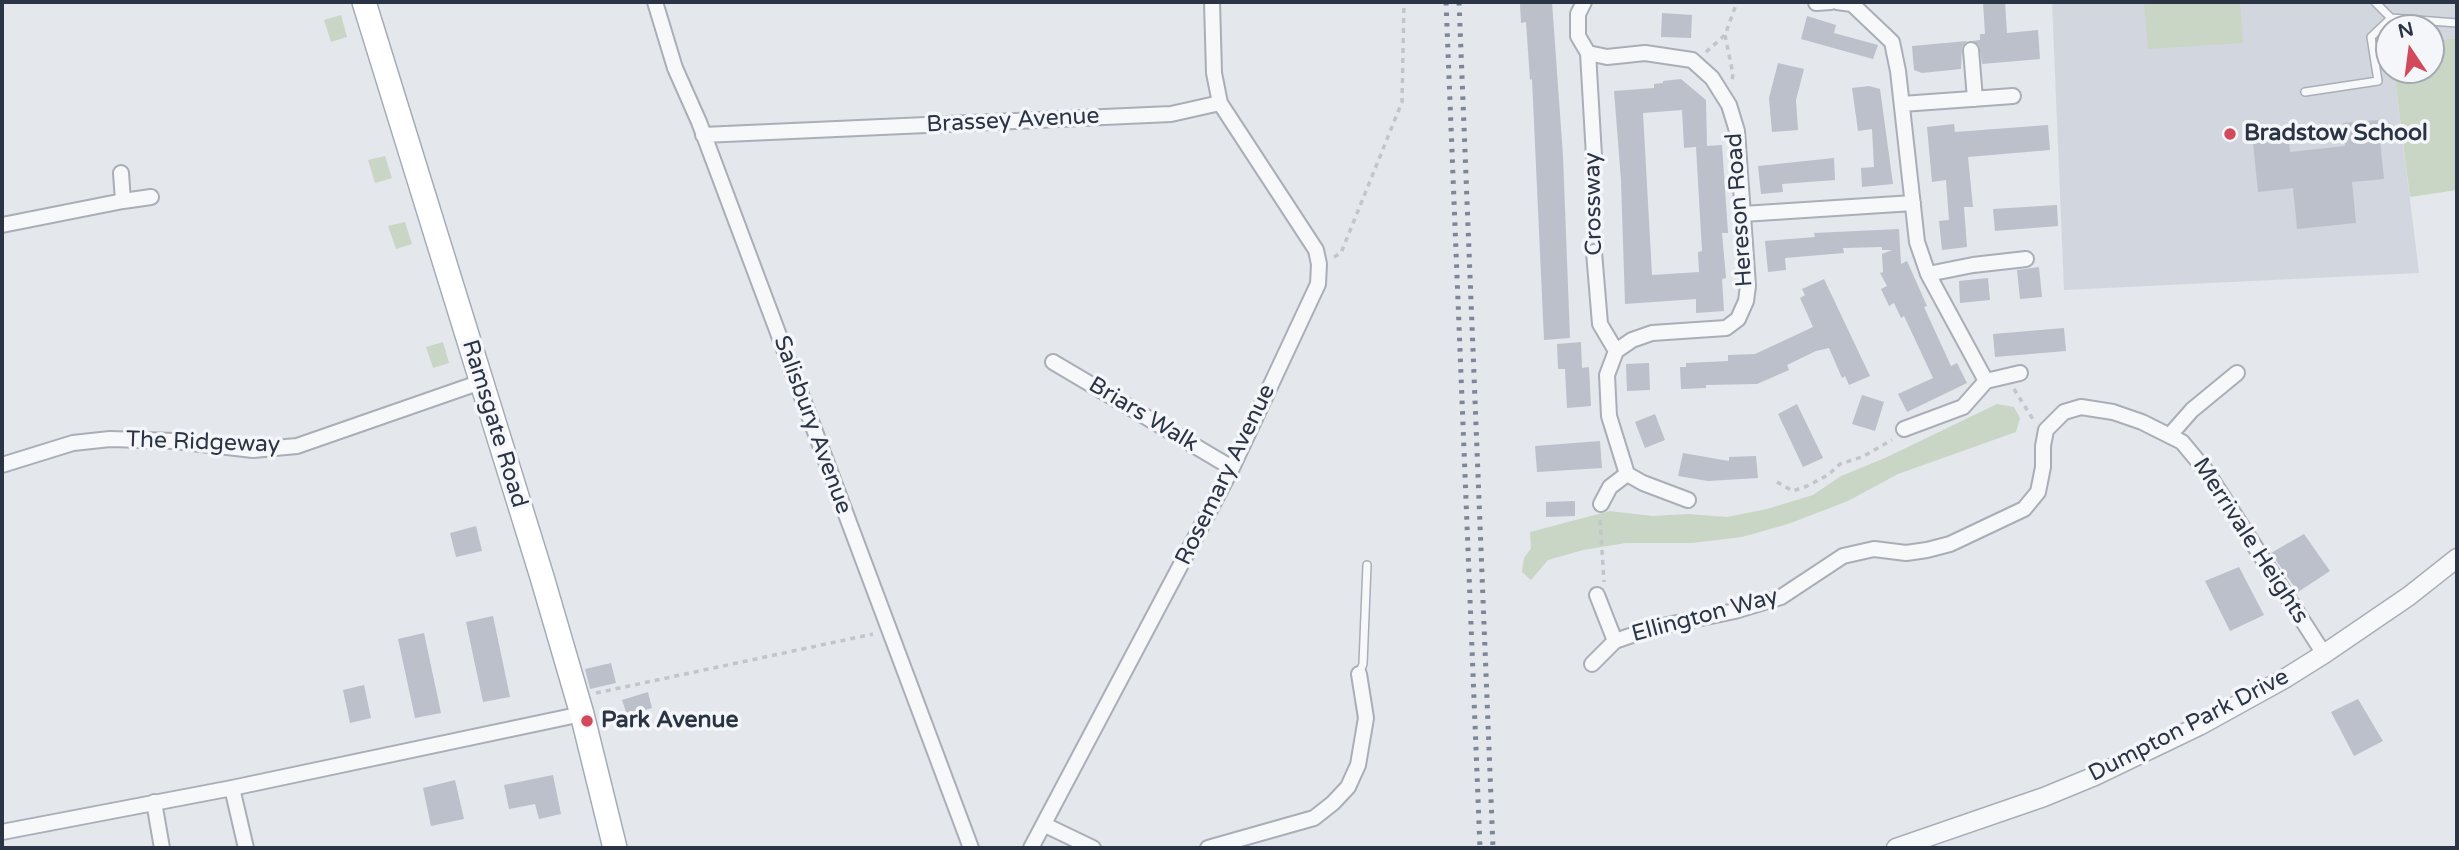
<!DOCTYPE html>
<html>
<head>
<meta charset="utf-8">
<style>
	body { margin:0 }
	#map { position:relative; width:2459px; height:850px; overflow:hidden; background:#e4e7ec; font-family:"Varela Round",sans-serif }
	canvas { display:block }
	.frame { position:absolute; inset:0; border:4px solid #2b3445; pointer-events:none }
	.north { position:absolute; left:2375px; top:14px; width:70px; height:70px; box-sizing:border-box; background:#f4f6f9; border:2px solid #a4a8b1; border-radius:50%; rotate:347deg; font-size:19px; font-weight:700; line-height:28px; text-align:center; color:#2b3445 }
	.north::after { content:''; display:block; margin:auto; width:24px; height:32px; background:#d1495b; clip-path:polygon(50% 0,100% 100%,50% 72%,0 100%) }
</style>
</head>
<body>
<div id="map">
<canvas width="2459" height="850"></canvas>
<div class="frame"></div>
<div class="north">N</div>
</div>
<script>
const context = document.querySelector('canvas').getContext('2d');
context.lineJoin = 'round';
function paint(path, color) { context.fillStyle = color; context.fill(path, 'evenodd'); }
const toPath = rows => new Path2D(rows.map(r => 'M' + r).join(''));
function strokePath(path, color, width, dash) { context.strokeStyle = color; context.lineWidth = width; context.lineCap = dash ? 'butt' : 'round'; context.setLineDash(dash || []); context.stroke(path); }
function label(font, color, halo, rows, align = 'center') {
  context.font = font + ' "Varela Round",sans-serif'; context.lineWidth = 7; context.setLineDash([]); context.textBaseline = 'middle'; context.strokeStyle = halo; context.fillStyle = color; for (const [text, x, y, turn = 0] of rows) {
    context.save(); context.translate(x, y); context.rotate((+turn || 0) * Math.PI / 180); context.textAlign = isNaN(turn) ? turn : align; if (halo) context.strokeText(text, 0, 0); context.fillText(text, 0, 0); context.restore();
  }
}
paint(toPath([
	[2052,2,2457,2,2457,38,2431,41,2431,28,2389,28,2389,70,2394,70,2419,273,2064,290]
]), '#d2d6de');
paint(toPath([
	[2144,2,2240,2,2243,43,2148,49],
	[341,15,347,37,331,42,324,20],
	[2457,38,2457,190,2410,197,2394,70,2431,70,2431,41],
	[385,156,392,178,375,183,368,160],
	[405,222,412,244,396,249,388,226],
	[443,342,449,363,433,368,426,347],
	[1997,404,2014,407,2020,418,2016,432,1898,474,1848,501,1788,524,1742,537,1692,543,1626,543,1583,550,1548,560,1531,580,1522,572,1524,558,1531,548,1530,532,1610,511,1652,516,1689,514,1727,517,1767,509,1813,495,1841,476,1885,458]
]), '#c9d6c5');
paint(toPath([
	[1534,2,1552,2,1563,156,1570,338,1544,340,1532,79,1530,80,1526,22,1521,23,1520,4,1534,4],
	[1983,2,2005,2,2007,33,2038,30,2040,59,1982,64,1979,45,1973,41,1980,40,1980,34,1985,34],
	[1662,13,1692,15,1691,38,1661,37],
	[1807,16,1836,25,1834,33,1878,45,1873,59,1801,39],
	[1967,41,1962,47,1961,69,1922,73,1914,70,1912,46],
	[1778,63,1804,69,1796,100,1798,130,1772,132,1769,98],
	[1681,79,1706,100,1707,146,1722,145,1728,233,1722,233,1726,278,1722,279,1724,311,1696,313,1696,299,1625,304,1621,180,1614,91,1654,88,1654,84,1663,83,1663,81],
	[1682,110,1684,148,1706,146,1696,147,1702,251,1698,252,1699,272,1652,275,1643,113],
	[1869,86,1880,89,1893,184,1862,187,1861,168,1874,167,1872,129,1858,131,1852,88],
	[2378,120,2384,179,2352,182,2356,223,2297,229,2293,188,2258,192,2252,132,2288,129,2290,152,2345,146,2343,123],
	[1954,124,1955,132,2048,125,2050,150,1968,157,1973,207,1964,207,1967,247,1942,250,1939,221,1949,220,1946,180,1932,182,1927,127],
	[1834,158,1835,180,1782,184,1783,192,1761,194,1758,166],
	[2057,205,2058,226,1995,231,1993,209],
	[1899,229,1901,264,1907,261,1927,306,1924,307,1951,366,1957,363,1967,383,1907,412,1898,394,1933,378,1904,316,1901,318,1894,303,1889,306,1881,289,1887,286,1880,273,1883,272,1882,254,1892,250,1882,250,1882,247,1843,248,1844,253,1785,258,1786,270,1768,272,1765,241,1815,237,1814,233],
	[2039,267,2042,297,2020,299,2017,270],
	[1988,278,1990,300,1960,303,1959,281],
	[1824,279,1870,376,1849,385,1845,376,1842,378,1829,348,1816,351,1787,365,1789,370,1757,384,1706,385,1706,388,1681,389,1680,367,1686,367,1686,363,1728,361,1728,355,1755,354,1813,327,1800,298,1805,295,1802,289],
	[2064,328,2066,351,1995,357,1993,334],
	[1581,342,1582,368,1589,367,1591,406,1567,408,1565,369,1558,369,1557,344],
	[1649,363,1650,390,1627,391,1626,364],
	[1862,395,1884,402,1875,431,1852,424],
	[1797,404,1823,458,1803,467,1778,414],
	[1655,414,1665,440,1645,448,1635,422],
	[1600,441,1602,468,1537,472,1535,446],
	[1683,453,1729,461,1729,457,1756,456,1758,478,1708,481,1678,476],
	[1575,501,1575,516,1546,517,1546,502],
	[476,526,482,551,456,557,450,533],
	[2304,534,2330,571,2298,592,2271,553],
	[2239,567,2264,615,2230,631,2205,581],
	[493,616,510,697,483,702,466,622],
	[424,633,441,713,415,718,398,639],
	[611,663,616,683,590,689,585,669],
	[364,685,371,718,350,723,343,690],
	[648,692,652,708,627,715,622,700],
	[2358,699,2383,741,2354,756,2331,712],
	[553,775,561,814,539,819,535,804,509,809,504,785],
	[455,780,464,819,431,826,423,788]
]), '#bbc0ca');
const service = toPath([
	[2375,2,2391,18],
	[2305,92,2378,81,2371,37,2391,18,2457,23],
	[1359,674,1363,664,1367,565]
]);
const minor = toPath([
	[655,2,675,68,699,122,971,848],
	[1584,2,1578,14,1578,36,1588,53,1607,57,1645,53,1692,60,1712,78,1729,105,1737,131,1748,286,1746,301,1738,319,1726,328,1652,333,1632,340,1616,351,1607,375,1609,416,1627,474],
	[1837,2,1852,4,1892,42,1898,71,1917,242,1928,274,1986,381],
	[1816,3,1831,2],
	[1971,50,1975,99],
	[1588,53,1594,156],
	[1902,104,2013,96],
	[703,135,1171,114,1220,103],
	[121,173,123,201],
	[1743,214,1913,203],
	[2,225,123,201,151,197],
	[1594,252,1600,324,1616,351],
	[1928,274,1973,265,2026,259],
	[1053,362,1232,468],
	[1904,429,1963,407,1986,381,2020,373],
	[2170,435,2192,410,2237,373],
	[2,465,73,443,110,439,175,441,253,450,297,446,481,382],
	[1601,504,1610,487,1627,474,1643,483,1688,500],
	[1615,641,1653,628,1735,611,1781,597,1843,556,1874,549,1906,553,1927,550,1950,544,2024,509,2038,492,2043,467,2043,446,2046,430,2064,412,2081,407,2113,412,2142,422,2182,442,2207,472,2324,654],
	[1592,664,1615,641,1597,595],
	[232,788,246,848],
	[154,802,162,848],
	[1045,825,1093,848],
	[2,832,232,788,582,714],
	[1031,848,1232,468,1318,284,1319,264,1316,250,1220,103,1214,73,1212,2],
	[1208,848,1314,818,1333,803,1348,787,1358,765,1366,718,1359,674]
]);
const tertiary = toPath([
	[1896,848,2044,797,2095,776,2199,726,2284,679,2324,654,2409,596,2457,558]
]);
const primary = toPath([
	[364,2,542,577,582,714,615,848]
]);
strokePath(service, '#a9aeb7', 10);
strokePath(minor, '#a9aeb7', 18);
strokePath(tertiary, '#a9aeb7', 21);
strokePath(primary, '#a3abb8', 26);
strokePath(toPath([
	[1725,35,1733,74,1732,81],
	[1706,52,1725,35,1737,2],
	[1592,236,1591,223,1598,202,1597,171],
	[1334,257,1341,253,1402,102,1404,2],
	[2014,389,2034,421],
	[1777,482,1793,491,1807,486,1828,475,1840,464,1862,457,1892,440],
	[1600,520,1604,582],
	[596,693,873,634]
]), '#c2c5cb', 3.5, [5, 5]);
strokePath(service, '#f7f8fa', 7);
strokePath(minor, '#f7f8fa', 14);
strokePath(tertiary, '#f7f8fa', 18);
strokePath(primary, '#fff', 23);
strokePath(toPath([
	[1446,2,1480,848],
	[1459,2,1493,848]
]), '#7d8696', 5, [3.5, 7]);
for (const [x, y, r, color] of [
	[2230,134,7,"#d1495b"],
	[587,721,7,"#d1495b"]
]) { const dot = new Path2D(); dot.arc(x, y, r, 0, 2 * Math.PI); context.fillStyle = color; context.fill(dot); strokePath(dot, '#f4f6f9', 2.5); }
label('23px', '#2b3445', '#f4f6f9', [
	["Brassey Avenue",1013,121,-3],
	["Crossway",1594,204,-91],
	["Hereson Road",1740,210,-94],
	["Briars Walk",1143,415,31],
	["Ramsgate Road",494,424,73],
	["Salisbury Avenue",812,425,70],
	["The Ridgeway",203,443,2],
	["Rosemary Avenue",1226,475,-64],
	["Merrivale Heights",2250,541,57],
	["Ellington Way",1705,616,-15],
	["Dumpton Park Drive",2189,726,-27]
]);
label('bold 23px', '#2b3445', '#f4f6f9', [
	["Bradstow School",2244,134],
	["Park Avenue",601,721]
], 'left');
</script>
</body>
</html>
